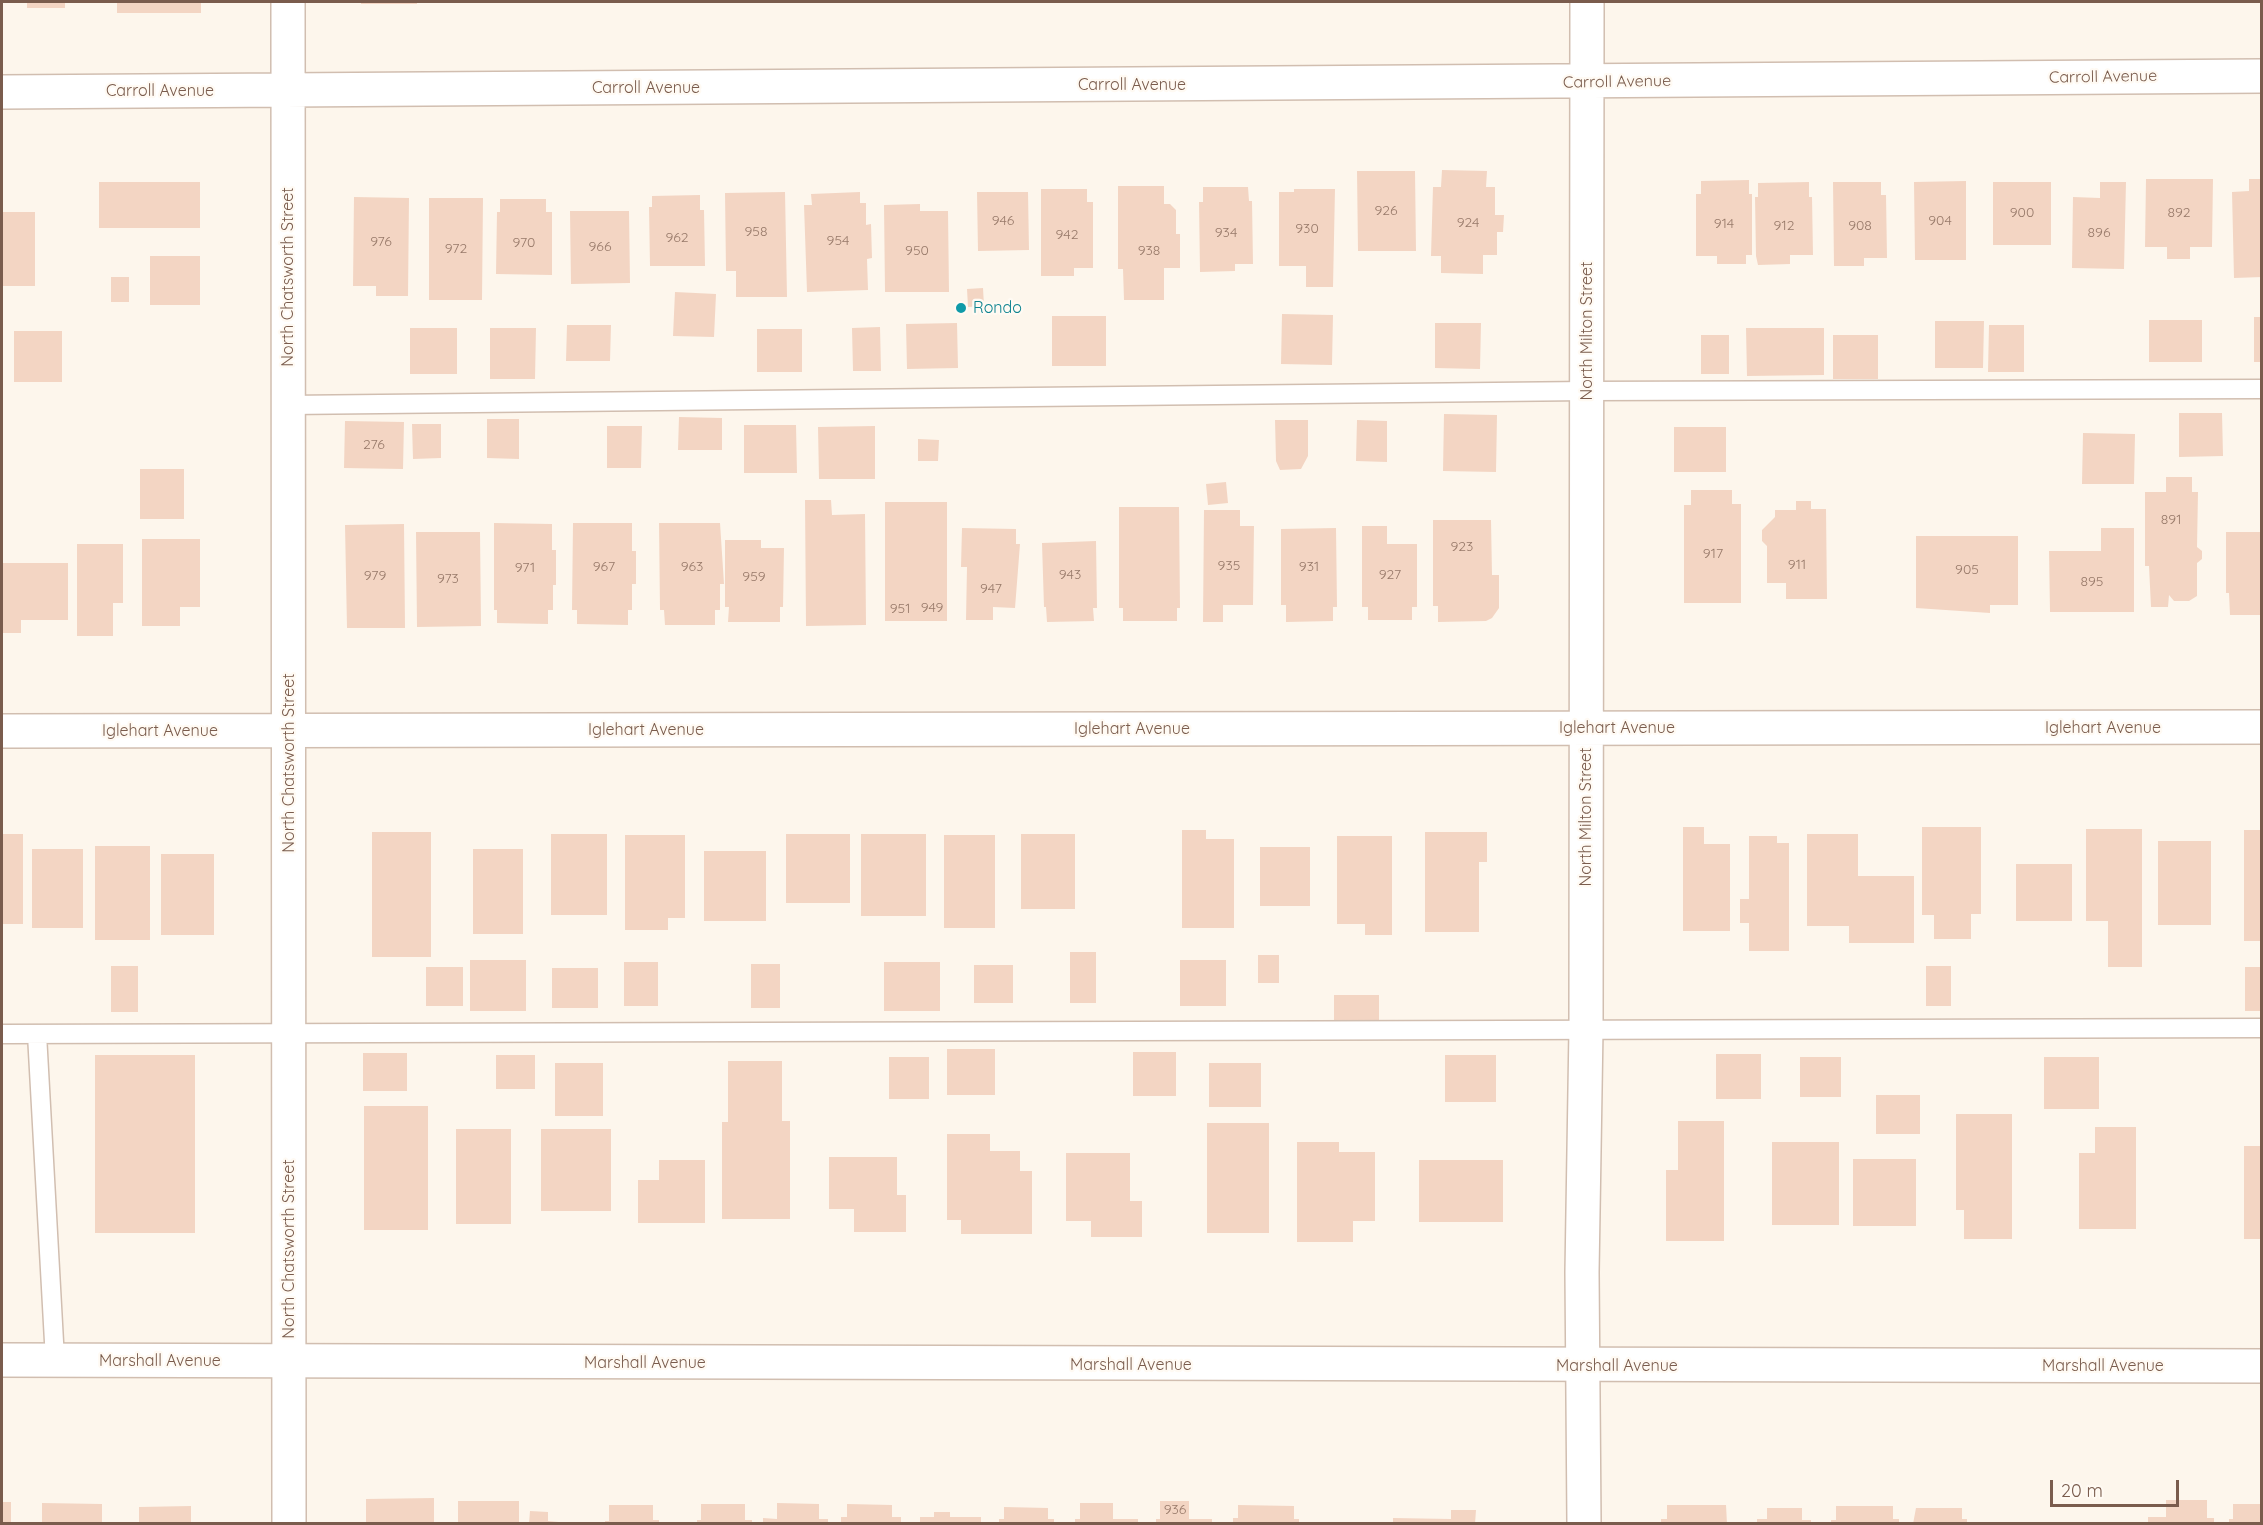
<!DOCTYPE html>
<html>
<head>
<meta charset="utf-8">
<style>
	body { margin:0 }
	#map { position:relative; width:2263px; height:1525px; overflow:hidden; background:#fdf6ec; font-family:Quicksand,sans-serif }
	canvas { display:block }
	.frame { position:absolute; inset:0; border:3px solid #7a5c4d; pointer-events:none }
	.scale { position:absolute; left:2050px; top:1480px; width:129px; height:27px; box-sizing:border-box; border:3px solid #7a5c4d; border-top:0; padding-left:8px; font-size:18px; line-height:21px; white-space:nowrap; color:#7a5c4d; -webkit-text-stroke:4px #fffaf3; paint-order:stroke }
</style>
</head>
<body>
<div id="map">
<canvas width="2263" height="1525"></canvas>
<div class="frame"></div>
<div class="scale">20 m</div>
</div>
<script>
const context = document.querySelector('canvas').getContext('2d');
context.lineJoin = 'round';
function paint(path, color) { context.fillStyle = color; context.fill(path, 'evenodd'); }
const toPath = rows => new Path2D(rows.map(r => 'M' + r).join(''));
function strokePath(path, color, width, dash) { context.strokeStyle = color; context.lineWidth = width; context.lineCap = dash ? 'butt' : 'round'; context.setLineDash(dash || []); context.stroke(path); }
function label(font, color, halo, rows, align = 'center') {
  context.font = font + ' Quicksand,sans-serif'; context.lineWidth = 4.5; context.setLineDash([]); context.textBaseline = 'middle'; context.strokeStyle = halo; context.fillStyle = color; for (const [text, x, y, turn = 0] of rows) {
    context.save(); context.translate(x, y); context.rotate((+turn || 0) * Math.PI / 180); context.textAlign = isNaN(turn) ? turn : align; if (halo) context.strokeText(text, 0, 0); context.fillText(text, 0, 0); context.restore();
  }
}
paint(toPath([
	[27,2,65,2,65,8,27,8],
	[117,2,201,2,201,13,117,13],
	[361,2,417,2,417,4,361,4],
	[1442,170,1487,171,1486,187,1495,187,1495,215,1504,215,1503,232,1497,232,1497,255,1483,255,1483,274,1441,273,1441,256,1431,256,1433,187,1441,187],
	[1357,171,1415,171,1416,251,1358,251],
	[2146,179,2213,179,2212,247,2190,247,2190,259,2167,259,2167,247,2145,247],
	[2249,179,2262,179,2262,277,2234,278,2232,192,2249,191],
	[1749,180,1749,194,1752,194,1752,255,1746,255,1746,264,1717,264,1717,256,1696,256,1696,194,1701,194,1701,181],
	[1966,181,1966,260,1915,260,1914,182],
	[99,182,200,182,200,228,99,228],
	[1809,182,1809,197,1812,197,1813,255,1790,255,1790,264,1758,265,1756,256,1755,197,1758,197,1758,183],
	[1833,182,1881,182,1881,195,1886,195,1887,258,1864,258,1864,266,1834,266],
	[1993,182,2051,182,2051,245,1993,245],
	[2100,182,2126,182,2124,269,2072,268,2073,197,2100,198],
	[1118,186,1164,186,1164,204,1170,204,1176,210,1176,234,1180,234,1180,268,1164,268,1164,300,1124,300,1123,269,1118,269],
	[1203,187,1248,187,1249,201,1252,201,1253,264,1235,264,1235,271,1200,272,1199,202,1203,202],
	[1041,189,1087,189,1087,202,1093,202,1093,268,1074,268,1074,276,1041,276],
	[1294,189,1335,189,1333,287,1306,287,1306,266,1279,266,1279,192,1294,192],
	[785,192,787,297,736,297,736,271,726,271,725,193],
	[860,192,860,203,866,203,866,225,871,224,872,258,867,259,868,290,807,292,804,205,812,205,811,194],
	[977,192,1028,192,1029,250,978,251],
	[700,195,700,210,704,210,705,266,650,266,649,207,652,207,652,196],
	[354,197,409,198,408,296,376,296,376,286,353,286],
	[429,198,483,198,482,300,429,300],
	[500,199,546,199,546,212,552,212,552,275,496,274,497,212,500,212],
	[920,204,920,211,948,211,949,292,885,292,884,205],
	[570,211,629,211,630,283,571,284],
	[2,212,35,212,35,286,2,286],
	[150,256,200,256,200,305,150,305],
	[111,277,129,277,129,302,111,302],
	[983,288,984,306,968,307,967,289],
	[675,292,716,294,714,337,673,336],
	[1282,314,1333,315,1332,365,1281,364],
	[1052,316,1106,316,1106,366,1052,366],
	[2254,317,2262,317,2262,362,2254,362],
	[2149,320,2202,320,2202,362,2149,362],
	[1935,321,1984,321,1983,368,1935,368],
	[957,323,958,368,907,369,906,324],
	[1435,323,1481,323,1480,369,1435,368],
	[567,325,611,325,610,361,566,361],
	[1989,325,2024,325,2024,372,1988,372],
	[880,327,881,371,853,371,852,328],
	[410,328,457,328,457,374,410,374],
	[490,328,536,328,535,379,490,379],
	[1746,328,1824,328,1824,375,1747,376],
	[757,329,802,329,802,372,757,372],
	[14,331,62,331,62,382,14,382],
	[1701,335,1729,335,1729,374,1701,374],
	[1833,335,1878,335,1878,379,1833,379],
	[2179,413,2222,413,2223,456,2179,457],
	[1444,414,1497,415,1496,472,1443,471],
	[679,417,722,418,722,450,678,450],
	[487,419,519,419,519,459,487,458],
	[1275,420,1308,420,1308,456,1301,469,1280,470,1276,461],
	[1357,420,1387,421,1387,462,1356,461],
	[345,421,404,422,403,469,344,468],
	[412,424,441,424,441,458,413,459],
	[744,425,796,425,797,473,744,473],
	[607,426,642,426,641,468,607,468],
	[875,426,875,479,819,479,818,427],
	[1674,427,1726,427,1726,472,1674,472],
	[2083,433,2135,434,2134,484,2082,484],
	[918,439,939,440,938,461,918,461],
	[140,469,184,469,184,519,140,519],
	[2166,477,2192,477,2192,492,2198,492,2197,547,2202,551,2202,559,2197,563,2197,596,2189,601,2174,601,2169,595,2168,607,2151,607,2149,566,2145,566,2145,492,2166,492],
	[1226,482,1228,503,1208,505,1206,484],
	[1691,490,1732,490,1732,504,1741,504,1741,603,1684,603,1684,505,1691,505],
	[805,500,831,500,832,515,865,514,866,625,806,626],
	[1796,501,1811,501,1811,509,1826,509,1827,599,1786,599,1786,583,1767,583,1767,546,1762,541,1762,530,1775,517,1775,510,1796,510],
	[885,502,947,502,947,621,885,621],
	[1119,507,1179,507,1180,608,1177,608,1177,621,1123,621,1123,608,1119,608],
	[1204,510,1240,510,1240,526,1254,526,1253,605,1223,605,1223,622,1203,622],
	[1433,520,1491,520,1492,575,1499,575,1499,608,1492,618,1486,621,1438,622,1438,606,1433,606],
	[494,523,552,524,552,550,556,550,556,585,553,585,553,610,548,610,548,624,497,623,497,610,494,610],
	[573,523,632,523,632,551,636,551,636,584,632,584,632,610,628,610,628,625,577,624,577,610,572,610],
	[659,523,720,523,724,584,720,584,720,610,715,610,715,625,665,625,664,610,660,610],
	[404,524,405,628,347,628,345,525],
	[1362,526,1387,526,1387,544,1417,544,1417,607,1412,607,1412,620,1368,620,1368,607,1362,607],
	[962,528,1016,529,1016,544,1020,544,1015,608,993,607,993,620,966,620,967,567,961,567],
	[1336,528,1337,607,1333,607,1333,621,1286,622,1286,605,1281,605,1281,529],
	[2101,528,2134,528,2134,612,2050,612,2049,551,2101,551],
	[416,532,480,532,481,626,417,627],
	[2226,532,2262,532,2262,615,2230,615,2229,593,2226,593],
	[1916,536,2018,536,2018,605,1990,605,1990,613,1916,608],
	[142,539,200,539,200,607,180,607,180,626,142,626],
	[725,540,761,540,761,548,784,548,783,607,780,607,780,622,728,622,729,607,725,607],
	[1096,541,1097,608,1093,608,1094,621,1047,622,1046,607,1044,607,1042,543],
	[77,544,123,544,123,603,113,603,113,636,77,636],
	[2,563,68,563,68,620,21,620,21,633,2,633],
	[1683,827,1704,827,1704,844,1730,844,1730,931,1683,931],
	[1922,827,1981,827,1981,914,1971,914,1971,939,1934,939,1934,915,1922,915],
	[2086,829,2142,829,2142,967,2108,967,2108,921,2086,921],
	[1182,830,1206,830,1206,839,1234,839,1234,928,1182,928],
	[2244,830,2262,830,2262,941,2244,941],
	[372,832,431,832,431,957,372,957],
	[1425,832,1487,832,1487,862,1479,862,1479,932,1425,932],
	[2,834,23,834,23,924,2,924],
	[551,834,607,834,607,915,551,915],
	[786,834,850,834,850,903,786,903],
	[861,834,926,834,926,916,861,916],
	[1021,834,1075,834,1075,909,1021,909],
	[1807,834,1858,834,1858,876,1914,876,1914,943,1849,943,1849,926,1807,926],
	[625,835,685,835,685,918,668,918,668,930,625,930],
	[944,835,995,835,995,928,944,928],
	[1337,836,1392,836,1392,935,1365,935,1365,924,1337,924],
	[1749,836,1777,836,1777,843,1789,843,1789,951,1749,951,1749,923,1740,923,1740,899,1749,899],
	[2158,841,2211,841,2211,925,2158,925],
	[95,846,150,846,150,940,95,940],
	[1260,847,1310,847,1310,906,1260,906],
	[32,849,83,849,83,928,32,928],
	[473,849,523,849,523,934,473,934],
	[704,851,766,851,766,921,704,921],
	[161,854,214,854,214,935,161,935],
	[2016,864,2072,864,2072,921,2016,921],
	[1070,952,1096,952,1096,1003,1070,1003],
	[1258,955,1279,955,1279,983,1258,983],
	[470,960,526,960,526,1011,470,1011],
	[1180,960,1226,960,1226,1006,1180,1006],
	[624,962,658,962,658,1006,624,1006],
	[884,962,940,962,940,1011,884,1011],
	[751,964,780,964,780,1008,751,1008],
	[974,965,1013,965,1013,1003,974,1003],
	[111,966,138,966,138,1012,111,1012],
	[1926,966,1951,966,1951,1006,1926,1006],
	[426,967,463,967,463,1006,426,1006],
	[2245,967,2262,967,2262,1011,2245,1011],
	[552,968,598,968,598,1008,552,1008],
	[1334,995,1379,995,1379,1021,1334,1021],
	[947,1049,995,1049,995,1095,947,1095],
	[1133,1052,1176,1052,1176,1096,1133,1096],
	[363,1053,407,1053,407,1091,363,1091],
	[1716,1054,1761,1054,1761,1099,1716,1099],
	[95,1055,195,1055,195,1233,95,1233],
	[496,1055,535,1055,535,1089,496,1089],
	[1445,1055,1496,1055,1496,1102,1445,1102],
	[889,1057,929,1057,929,1099,889,1099],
	[1800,1057,1841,1057,1841,1097,1800,1097],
	[2044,1057,2099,1057,2099,1109,2044,1109],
	[728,1061,782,1061,782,1121,790,1121,790,1219,722,1219,722,1122,728,1122],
	[555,1063,603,1063,603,1116,555,1116],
	[1209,1063,1261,1063,1261,1107,1209,1107],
	[1876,1095,1920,1095,1920,1134,1876,1134],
	[364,1106,428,1106,428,1230,364,1230],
	[1956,1114,2012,1114,2012,1239,1964,1239,1964,1210,1956,1210],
	[1678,1121,1724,1121,1724,1241,1666,1241,1666,1170,1678,1170],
	[1207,1123,1269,1123,1269,1233,1207,1233],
	[2095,1127,2136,1127,2136,1229,2079,1229,2079,1153,2095,1153],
	[456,1129,511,1129,511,1224,456,1224],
	[541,1129,611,1129,611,1211,541,1211],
	[947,1134,990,1134,990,1151,1020,1151,1020,1171,1032,1171,1032,1234,961,1234,961,1220,947,1220],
	[1297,1142,1339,1142,1339,1152,1375,1152,1375,1221,1353,1221,1353,1242,1297,1242],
	[1772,1142,1839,1142,1839,1225,1772,1225],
	[2244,1146,2262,1146,2262,1239,2244,1239],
	[1066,1153,1130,1153,1130,1201,1142,1201,1142,1237,1091,1237,1091,1221,1066,1221],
	[829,1157,897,1157,897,1195,906,1195,906,1232,854,1232,854,1209,829,1209],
	[1853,1159,1916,1159,1916,1226,1853,1226],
	[659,1160,705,1160,705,1223,638,1223,638,1180,659,1180],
	[1419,1160,1503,1160,1503,1222,1419,1222],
	[434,1498,434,1524,366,1524,366,1499],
	[2166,1500,2207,1500,2207,1518,2214,1518,2214,1524,2148,1524,2148,1517,2166,1517],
	[458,1501,519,1501,519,1524,458,1524],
	[1160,1501,1189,1501,1189,1519,1212,1519,1212,1524,1156,1524,1156,1519,1160,1519],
	[2,1502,11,1502,11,1524,2,1524],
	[42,1503,102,1504,102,1524,42,1524],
	[777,1503,819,1504,819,1519,828,1519,828,1524,763,1524,763,1518,777,1519],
	[1080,1503,1113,1503,1113,1519,1138,1519,1138,1524,1075,1524,1075,1519,1080,1519],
	[701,1504,745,1504,745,1520,752,1520,752,1524,697,1524,697,1520,701,1520],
	[847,1504,892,1505,892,1517,901,1517,901,1524,841,1524,841,1517,847,1517],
	[2233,1504,2262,1504,2262,1524,2229,1524,2229,1519,2233,1519],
	[609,1505,653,1505,653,1520,659,1520,659,1524,605,1524,605,1521,609,1521],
	[1238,1505,1294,1506,1294,1519,1299,1519,1299,1524,1233,1524,1233,1518,1238,1518],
	[1667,1505,1726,1505,1727,1524,1661,1524,1661,1519,1667,1519],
	[191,1506,191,1524,139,1524,139,1507],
	[1836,1506,1893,1506,1893,1519,1899,1519,1899,1524,1831,1524,1831,1520,1836,1520],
	[1004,1507,1048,1508,1048,1519,1054,1519,1054,1524,999,1524,999,1519,1004,1519],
	[1767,1508,1802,1508,1802,1520,1811,1520,1811,1524,1757,1524,1757,1519,1767,1519],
	[1916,1508,1962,1508,1962,1519,1967,1519,1967,1524,1913,1524],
	[1451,1510,1476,1510,1475,1524,1393,1524,1393,1518,1451,1519],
	[530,1511,548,1512,548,1521,581,1524,529,1524],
	[934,1512,950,1512,950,1517,981,1517,981,1524,920,1524,920,1517,934,1517]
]), '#f3d5c3');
const service = toPath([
	[288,405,1587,391,2262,389],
	[2,1034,2262,1028],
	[37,1034,55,1360]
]);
const minor = toPath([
	[288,2,289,1524],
	[2,92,2262,76],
	[2,731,2262,727],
	[1584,1524,1582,1272,1586,1029,1587,2]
]);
const tertiary = toPath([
	[2,1360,2262,1366]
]);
strokePath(service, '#d1beb0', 21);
strokePath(minor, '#d1beb0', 36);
strokePath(tertiary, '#d1beb0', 36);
strokePath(service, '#fff', 18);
strokePath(minor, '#fff', 33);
strokePath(tertiary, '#fff', 33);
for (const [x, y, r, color] of [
	[961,308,6,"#0f9aa8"]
]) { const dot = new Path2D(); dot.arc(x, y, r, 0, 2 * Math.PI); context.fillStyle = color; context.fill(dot); strokePath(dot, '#fffaf3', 2); }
label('14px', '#987a6a', null, [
	["926",1386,211],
	["900",2022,213],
	["892",2179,213],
	["946",1003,221],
	["904",1940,221],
	["924",1468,223],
	["914",1724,224],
	["912",1784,226],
	["908",1860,226],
	["930",1307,229],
	["958",756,232],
	["934",1226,233],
	["896",2099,233],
	["942",1067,235],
	["962",677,238],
	["954",838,241],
	["976",381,242],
	["970",524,243],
	["966",600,247],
	["972",456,249],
	["950",917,251],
	["938",1149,251],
	["276",374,445],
	["891",2171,520],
	["923",1462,547],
	["917",1713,554],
	["911",1797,565],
	["935",1229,566],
	["967",604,567],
	["963",692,567],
	["931",1309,567],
	["971",525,568],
	["905",1967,570],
	["943",1070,575],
	["927",1390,575],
	["979",375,576],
	["959",754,577],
	["973",448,579],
	["895",2092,582],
	["947",991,589],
	["949",932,608],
	["951",900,609],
	["936",1175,1510]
]);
label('16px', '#7a5c4d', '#fffaf3', [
	["Carroll Avenue",2103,77,-1],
	["Carroll Avenue",1617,82,-1],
	["Carroll Avenue",1132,85],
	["Carroll Avenue",646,88],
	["Carroll Avenue",160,91],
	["North Chatsworth Street",288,277,-90],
	["North Milton Street",1587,331,-90],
	["Iglehart Avenue",1617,728],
	["Iglehart Avenue",2103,728],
	["Iglehart Avenue",1132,729],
	["Iglehart Avenue",646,730],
	["Iglehart Avenue",160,731],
	["North Chatsworth Street",289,763,-90],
	["North Milton Street",1586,817,-90],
	["North Chatsworth Street",289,1249,-90],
	["Marshall Avenue",160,1361],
	["Marshall Avenue",645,1363],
	["Marshall Avenue",1131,1365],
	["Marshall Avenue",1617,1366],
	["Marshall Avenue",2103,1366]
]);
label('16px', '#0d838f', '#fffaf3', [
	["Rondo",973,308]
], 'left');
</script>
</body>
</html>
